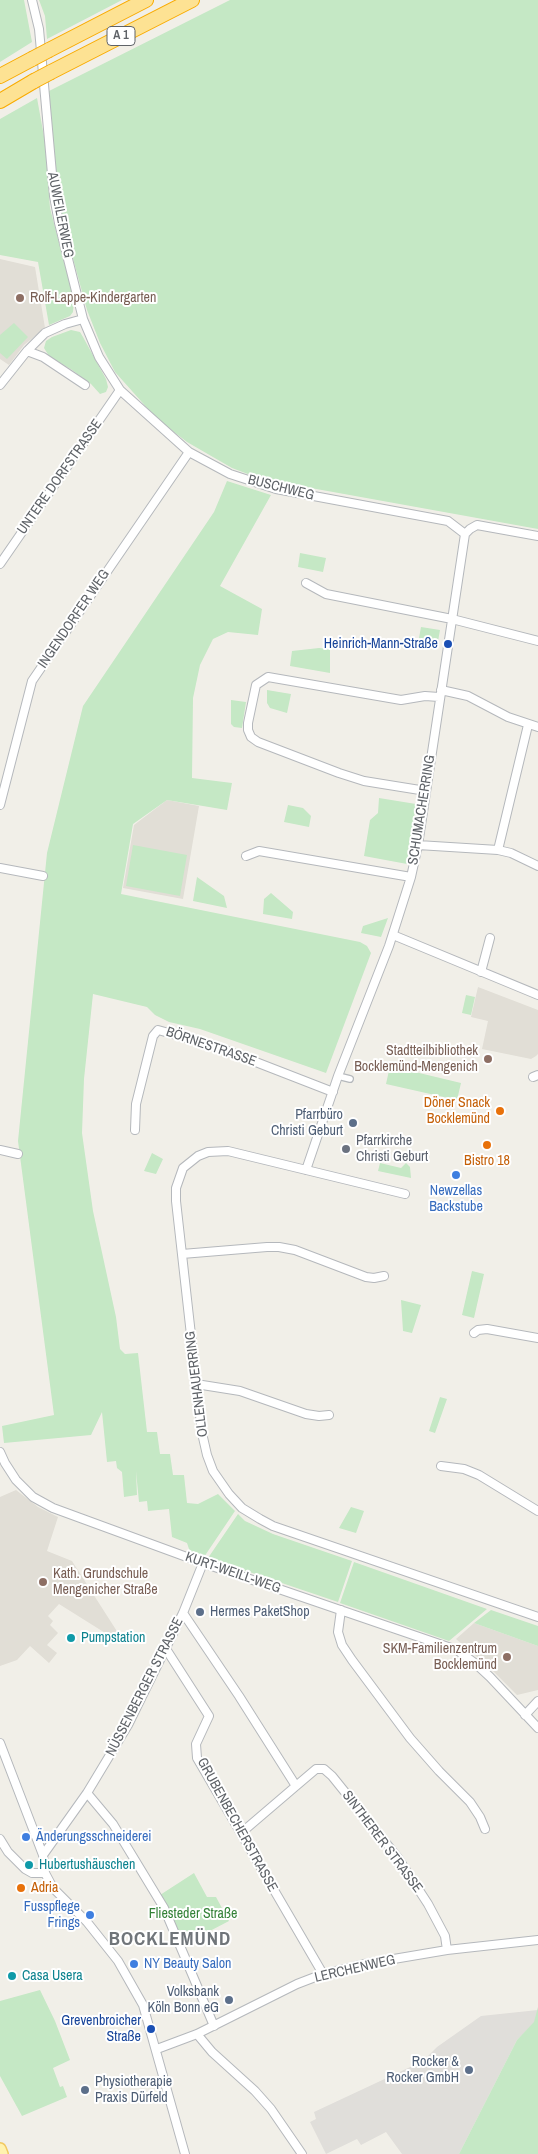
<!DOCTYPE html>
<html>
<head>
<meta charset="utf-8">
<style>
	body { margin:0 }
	canvas { display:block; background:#f1efe8 }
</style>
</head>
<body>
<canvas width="538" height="2154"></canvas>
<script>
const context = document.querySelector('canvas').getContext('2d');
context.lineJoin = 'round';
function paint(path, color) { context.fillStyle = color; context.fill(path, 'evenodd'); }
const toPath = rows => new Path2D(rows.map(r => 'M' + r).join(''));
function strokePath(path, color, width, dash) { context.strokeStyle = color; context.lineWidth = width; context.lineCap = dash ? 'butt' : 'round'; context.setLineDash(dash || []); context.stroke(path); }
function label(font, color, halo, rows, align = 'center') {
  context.font = font + ' "Archivo Narrow",sans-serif'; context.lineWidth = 4; context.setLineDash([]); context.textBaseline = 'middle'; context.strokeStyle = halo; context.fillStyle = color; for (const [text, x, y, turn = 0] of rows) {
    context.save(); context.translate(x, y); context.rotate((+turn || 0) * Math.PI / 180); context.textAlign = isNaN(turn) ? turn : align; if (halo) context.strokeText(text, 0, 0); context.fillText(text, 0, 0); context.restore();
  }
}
paint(toPath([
	[538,2010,535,2022,517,2040,459,2154,402,2154,386,2132,361,2145,357,2139,326,2154,310,2122,316,2119,314,2112,423,2061,437,2047,481,2016]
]), '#e0deda');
paint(toPath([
	[0,259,35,267,45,328,24,345,9,365,0,359],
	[167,800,199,806,183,899,123,888,134,825],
	[478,987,538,1010,538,1054,536,1056,531,1059,482,1049,488,1021,471,1017],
	[16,1490,38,1507,58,1517,47,1551,72,1561,120,1636,118,1641,59,1604,48,1616,53,1621,50,1625,58,1633,47,1645,57,1653,49,1663,30,1646,17,1660,0,1666,0,1497],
	[474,1623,538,1646,538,1690,517,1695,489,1667,456,1639]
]), '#e1ded6');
paint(toPath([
	[0,0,24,0,32,42,0,62],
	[39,0,122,0,47,39,45,16],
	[230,0,538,0,538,529,261,479,232,468,187,442,157,419,115,372,100,343,87,310,59,207,49,91],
	[37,98,45,142,50,208,74,300,73,312,70,316,49,325,38,262,0,255,0,119],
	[14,323,28,337,7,359,0,353,0,335],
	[71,330,80,332,83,337,106,379,108,387,106,392,100,394,91,384,72,370,49,356,44,348,46,341,52,337],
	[227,481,271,495,220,586,262,609,258,635,228,632,213,639,200,665,193,698,192,778,232,783,227,810,167,800,133,824,121,894,360,942,367,946,371,953,326,1073,200,1029,169,1022,155,1015,147,1007,93,994,84,1079,82,1133,93,1211,116,1317,120,1349,125,1354,138,1353,147,1432,157,1432,160,1454,170,1454,173,1475,184,1475,187,1503,198,1504,218,1494,235,1511,204,1557,190,1552,187,1543,172,1537,169,1509,148,1511,147,1501,139,1502,136,1471,137,1495,124,1497,122,1472,117,1468,116,1461,107,1462,102,1412,91,1435,4,1443,2,1426,54,1415,18,1141,47,853,83,706,214,512],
	[300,553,326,558,323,572,298,567],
	[421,627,440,630,437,647,428,645,419,638],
	[319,648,330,649,330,673,290,666,292,651],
	[267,690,291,694,287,713,270,708,267,703],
	[231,700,246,702,242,728,234,727,231,724],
	[379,798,416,804,407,864,364,856,370,820,378,813],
	[288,805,303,808,311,816,309,827,284,822],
	[133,845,187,855,180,896,126,886],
	[197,877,224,896,227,908,193,901],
	[271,893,293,912,292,919,263,914,264,899],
	[388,918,381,937,361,933,363,926],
	[466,995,475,997,471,1015,462,1013],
	[390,1066,461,1083,457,1100,386,1084],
	[152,1153,163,1159,156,1174,144,1171],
	[380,1163,401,1168,406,1163,410,1167,411,1178,378,1171],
	[472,1271,484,1274,474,1318,462,1315],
	[401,1300,421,1305,412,1333,403,1331],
	[440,1397,447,1399,435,1433,429,1431],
	[351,1507,364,1511,356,1533,339,1528],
	[238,1514,245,1521,273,1534,352,1561,338,1602,208,1558],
	[354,1562,487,1609,449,1641,340,1603],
	[491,1610,538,1626,538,1646,474,1623],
	[194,1873,207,1897,216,1897,229,1921,183,1945,160,1895],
	[40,1990,55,2021,70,2060,53,2068,60,2087,63,2086,67,2097,22,2116,0,2076,0,2001],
	[538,2007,538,2154,459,2154,517,2040,534,2022]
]), '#c5e8c5');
const pedestrian = toPath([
	[338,1076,350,1079]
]);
const minor = toPath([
	[32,0,39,29,54,196,59,223,83,319,99,357,120,390,189,452,230,474,276,489,448,521,465,534],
	[27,351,43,357,85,385],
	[0,385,27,351,45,333,65,324,83,319],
	[0,564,120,390],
	[306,583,326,594,452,619,538,641],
	[441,690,468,696,508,717,538,727],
	[426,791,364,781,339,773,258,742,251,737,248,730,248,723,256,685,268,677,401,700,425,696,439,697],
	[0,805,32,681,189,452],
	[418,845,498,850,511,853,538,866],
	[498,850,528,725],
	[246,856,259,851,411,877],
	[0,868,43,876],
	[393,935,538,995],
	[481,972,490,938],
	[533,1077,538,1075],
	[135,1130,136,1104,153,1036,158,1030,212,1045,333,1092],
	[0,1150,18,1154],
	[306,1170,338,1076,389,946,411,877,418,845,465,534,470,529,477,525,538,536],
	[405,1194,228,1151,208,1152,198,1156,183,1168,176,1188,176,1201,202,1433,207,1455,213,1471,229,1494,242,1508,260,1519,273,1526,538,1617],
	[182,1254,267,1247,279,1247,295,1250,366,1277,374,1278,384,1276],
	[474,1333,478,1330,487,1329,538,1338],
	[196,1384,240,1391,306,1414,319,1416,329,1415],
	[0,1452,5,1463,16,1480,33,1497,53,1508,203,1563,457,1650,476,1664,490,1677,538,1728],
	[441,1466,464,1469,479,1475,538,1511],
	[341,1610,338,1632,342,1645,352,1660,410,1738,439,1771,470,1802,480,1817,485,1829],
	[183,1613,239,1696,296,1786,316,1769,324,1769,332,1776,398,1858,428,1904,445,1936,447,1950],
	[166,1649,209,1716,196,1744,197,1758,323,1974],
	[525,1715,538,1701],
	[0,1743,43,1855,45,1873,53,1888,87,1922,118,1961,143,2005,185,2154],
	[87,1793,113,1824,164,1908,214,2026],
	[241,1833,296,1786],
	[0,1839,8,1852,25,1869,32,1873,45,1873],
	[43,1855,87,1793,128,1725,183,1613,203,1563],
	[197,2034,212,2052,255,2091,271,2109,302,2154],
	[157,2049,197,2034,297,1984,323,1974,364,1964,447,1950,538,1940]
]);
const primary = toPath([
	[0,2149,2,2154]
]);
const motorway = toPath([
	[49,50,146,0],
	[51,72,192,0],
	[0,76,32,59],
	[0,101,34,81]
]);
strokePath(pedestrian, '#b5b8bc', 8);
strokePath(minor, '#b5b8bc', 10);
strokePath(primary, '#f2c960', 14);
strokePath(motorway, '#f9ab00', 16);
strokePath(pedestrian, '#fff', 5.5);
strokePath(minor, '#fff', 8);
strokePath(primary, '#fff2af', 11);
strokePath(motorway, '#fde293', 14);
const motorwayBridge = toPath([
	[32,59,49,50],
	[34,81,51,72]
]);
strokePath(motorwayBridge, '#f9ab00', 16, []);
strokePath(motorwayBridge, '#fde293', 14);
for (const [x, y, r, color] of [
	[20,298,5,"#8d6e63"],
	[448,644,5,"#1a4fb4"],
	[488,1059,5,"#8d6e63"],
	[500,1111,5,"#e8710a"],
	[353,1123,5,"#5c6f8a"],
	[487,1145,5,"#e8710a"],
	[346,1149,5,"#6b7280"],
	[456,1175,5,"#3f7fe0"],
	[43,1582,5,"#8d6e63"],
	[200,1612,5,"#5c6f8a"],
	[71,1638,5,"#0f9aa8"],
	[507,1657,5,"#8d6e63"],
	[26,1837,5,"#3f7fe0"],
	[29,1865,5,"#0f9aa8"],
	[21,1888,5,"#e8710a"],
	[90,1915,5,"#3f7fe0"],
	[134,1964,5,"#3f7fe0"],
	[12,1976,5,"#0f9aa8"],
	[229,2000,5,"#5c6f8a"],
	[151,2029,5,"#1a4fb4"],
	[469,2070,5,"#5c6f8a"],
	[85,2090,5,"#5c6f8a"]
]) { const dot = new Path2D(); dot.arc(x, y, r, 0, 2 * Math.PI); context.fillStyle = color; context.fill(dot); strokePath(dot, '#fff', 2); }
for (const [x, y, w] of [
	[121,36,28]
]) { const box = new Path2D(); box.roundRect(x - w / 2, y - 9.5, w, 19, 4); context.fillStyle = '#fff'; context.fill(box); strokePath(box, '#5f6368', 1); }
label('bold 12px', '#5f6368', null, [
	["A 1",121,36]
]);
label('14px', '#5f6368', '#fff', [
	["AUWEILERWEG",60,215,79],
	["UNTERE DORFSTRASSE",60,477,-55],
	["BUSCHWEG",281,488,14],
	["INGENDORFER WEG",74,619,-56],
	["SCHUMACHERRING",422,810,-81],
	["BÖRNESTRASSE",211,1047,19],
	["OLLENHAUERRING",197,1384,-97],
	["KURT-WEILL-WEG",233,1573,19],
	["NÜSSENBERGER STRASSE",145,1687,-63],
	["GRUBENBECHERSTRASSE",237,1825,61],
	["SINTHERER STRASSE",382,1842,53],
	["LERCHENWEG",355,1969,-13]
]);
label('14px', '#785e54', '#fff', [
	["Rolf-Lappe-Kindergarten",30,298],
	["Stadtteilbibliothek",478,1051,"right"],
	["Bocklemünd-Mengenich",478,1067,"right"],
	["Kath. Grundschule",53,1574],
	["Mengenicher Straße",53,1590],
	["SKM-Familienzentrum",497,1649,"right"],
	["Bocklemünd",497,1665,"right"]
], 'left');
label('14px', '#164399', '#fff', [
	["Heinrich-Mann-Straße",438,644],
	["Grevenbroicher",141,2021],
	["Straße",141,2037]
], 'right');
label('14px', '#c56008', '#fff', [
	["Döner Snack",490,1103],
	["Bocklemünd",490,1119],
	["Bistro 18",487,1161,"center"],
	["Adria",31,1888,"left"]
], 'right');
label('14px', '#4e5e75', '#fff', [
	["Pfarrbüro",343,1115],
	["Christi Geburt",343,1131],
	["Hermes PaketShop",210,1612,"left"],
	["Volksbank",219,1992],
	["Köln Bonn eG",219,2008],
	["Rocker &",459,2062],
	["Rocker GmbH",459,2078],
	["Physiotherapie",95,2082,"left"],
	["Praxis Dürfeld",95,2098,"left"]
], 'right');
label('14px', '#5b616d', '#fff', [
	["Pfarrkirche",356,1141],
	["Christi Geburt",356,1157]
], 'left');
label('14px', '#366cbe', '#fff', [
	["Newzellas",456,1191,"center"],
	["Backstube",456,1207,"center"],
	["Änderungsschneiderei",36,1837],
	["Fusspflege",80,1907,"right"],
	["Frings",80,1923,"right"],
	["NY Beauty Salon",144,1964]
], 'left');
label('14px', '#0d838f', '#fff', [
	["Pumpstation",81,1638],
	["Hubertushäuschen",39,1865],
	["Casa Usera",22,1976]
], 'left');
label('14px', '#348238', '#fff', [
	["Fliesteder Straße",193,1914]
]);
context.letterSpacing = '1px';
label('bold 19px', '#70757a', '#fff', [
	["BOCKLEMÜND",170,1940]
]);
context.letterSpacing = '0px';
</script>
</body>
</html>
